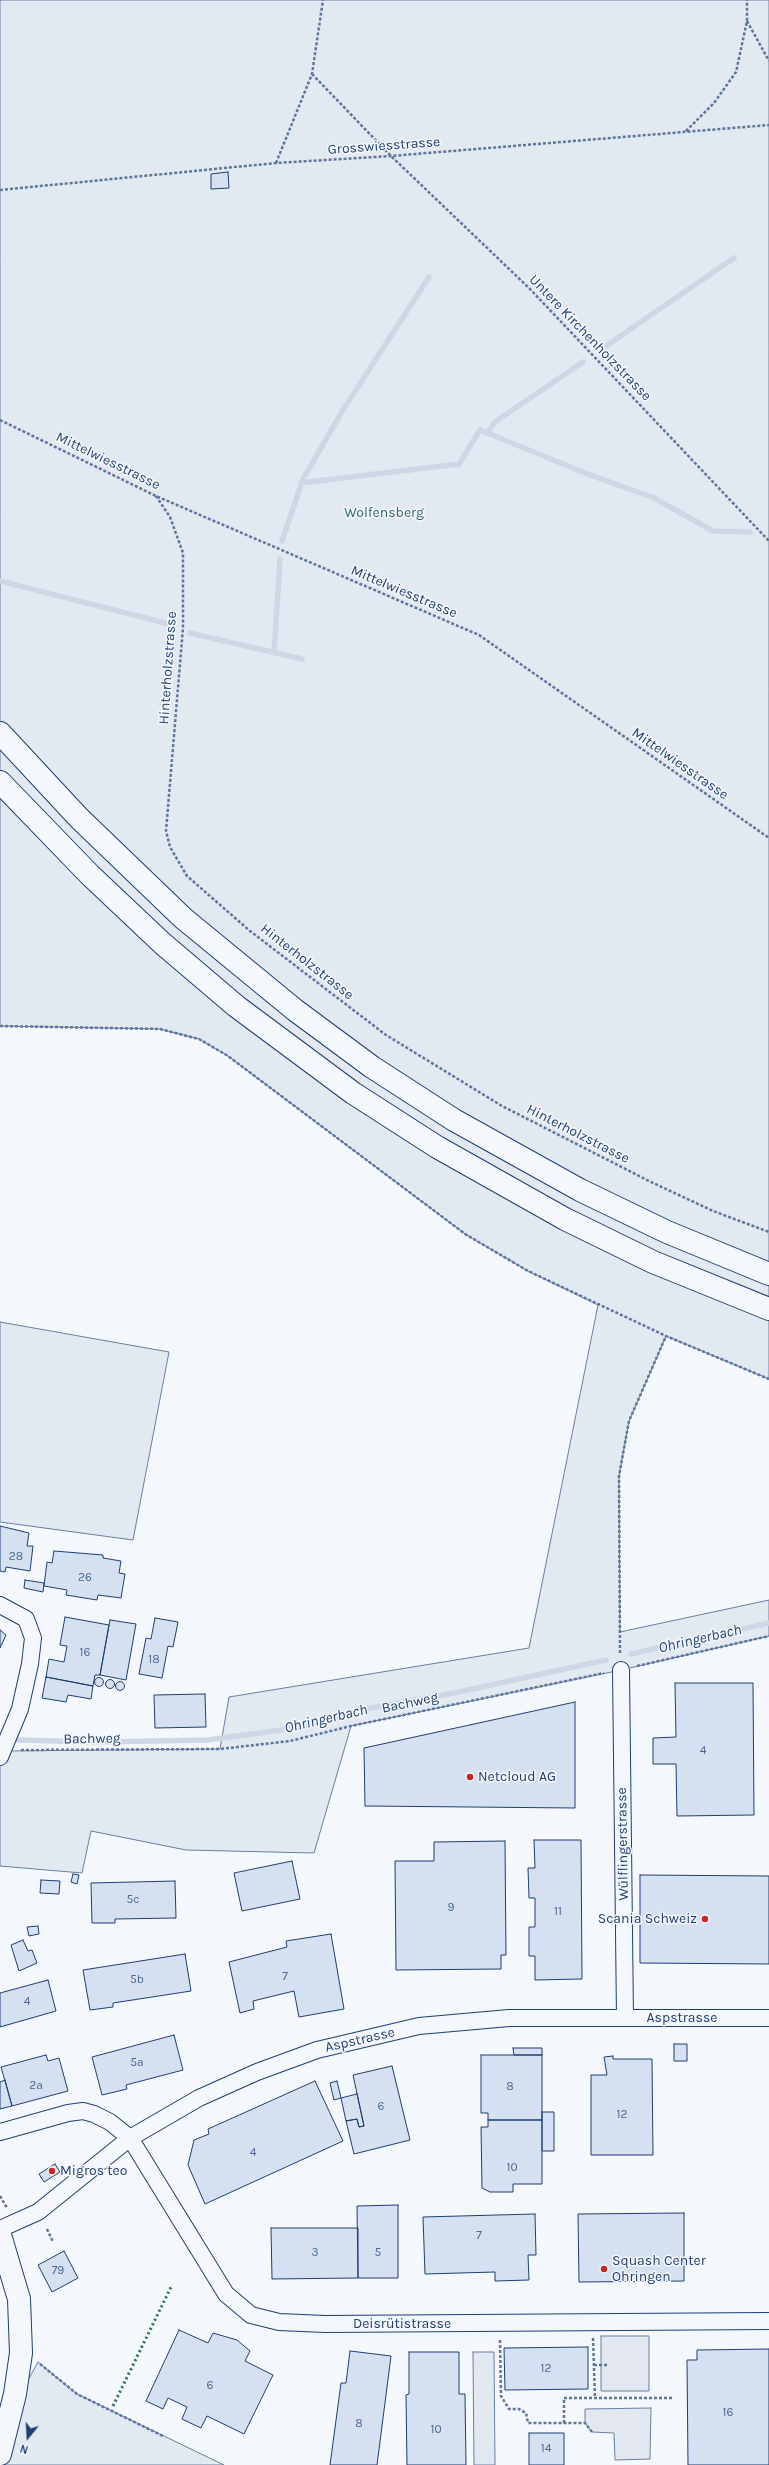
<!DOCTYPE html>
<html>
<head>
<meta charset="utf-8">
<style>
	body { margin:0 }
	#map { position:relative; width:769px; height:2465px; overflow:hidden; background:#f4f7fb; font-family:Karla,sans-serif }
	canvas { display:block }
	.north { position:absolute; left:8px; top:2417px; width:40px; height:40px; -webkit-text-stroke:3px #f4f7fb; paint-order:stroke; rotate:198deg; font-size:11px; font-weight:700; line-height:16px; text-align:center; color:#1d3f73 }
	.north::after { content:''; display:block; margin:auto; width:14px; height:18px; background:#1d3f73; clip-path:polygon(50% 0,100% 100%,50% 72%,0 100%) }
</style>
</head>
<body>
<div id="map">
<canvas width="769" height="2465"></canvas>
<div class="north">N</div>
</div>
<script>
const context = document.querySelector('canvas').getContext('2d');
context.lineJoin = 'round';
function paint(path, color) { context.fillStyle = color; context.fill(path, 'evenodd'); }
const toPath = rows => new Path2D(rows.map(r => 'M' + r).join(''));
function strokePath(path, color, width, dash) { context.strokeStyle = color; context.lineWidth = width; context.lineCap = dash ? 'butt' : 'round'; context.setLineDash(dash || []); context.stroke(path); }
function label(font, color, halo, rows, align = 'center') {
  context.font = font + ' Karla,sans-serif'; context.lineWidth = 3; context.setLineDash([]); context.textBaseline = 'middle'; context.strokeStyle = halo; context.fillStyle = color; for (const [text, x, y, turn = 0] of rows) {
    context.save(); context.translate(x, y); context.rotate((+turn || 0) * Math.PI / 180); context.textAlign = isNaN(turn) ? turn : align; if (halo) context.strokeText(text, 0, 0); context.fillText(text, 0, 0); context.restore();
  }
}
const green = toPath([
	[0,0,769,0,769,1379,666,1336,629,1421,619,1476,620,1632,769,1600,769,1636,621,1670,351,1726,314,1853,186,1850,91,1831,82,1873,0,1866,0,1757,3,1751,220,1749,229,1697,529,1648,598,1305,528,1271,465,1234,228,1056,199,1039,160,1029,0,1026,0,0],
	[0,1322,169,1352,133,1540,0,1522,0,1322],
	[38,2362,77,2394,224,2465,0,2465,0,2454,12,2410,38,2362]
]);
paint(green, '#e3e9f0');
strokePath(green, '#687fa3', 1);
const parking = toPath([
	[601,2336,649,2336,649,2391,601,2391,601,2336],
	[473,2352,494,2352,495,2465,474,2465,473,2352],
	[651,2408,650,2459,615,2460,614,2433,592,2432,585,2423,585,2409,651,2408]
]);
paint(parking, '#e3e8f0');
strokePath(parking, '#687fa3', 1);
strokePath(toPath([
	[603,348,734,258],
	[487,433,495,422,583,362],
	[301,483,459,464,480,430,585,473,654,498,713,531,750,532],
	[282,541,303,479,343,410,429,277],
	[0,581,169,624],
	[190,633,302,659],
	[274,653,280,559],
	[631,1654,769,1623],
	[18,1740,95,1742,208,1740,281,1730,327,1721,359,1710,454,1693,606,1660]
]), '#cfd7e4', 5.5);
const building = toPath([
	[228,172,229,188,211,189,211,174,228,172],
	[0,1526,29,1533,27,1546,33,1546,30,1571,6,1567,5,1572,0,1571,0,1526],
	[54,1551,103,1555,103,1558,121,1561,119,1573,125,1574,121,1598,98,1595,97,1600,66,1595,67,1590,44,1586,47,1562,52,1563,54,1551],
	[25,1580,44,1583,43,1592,24,1588,25,1580],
	[65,1617,109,1625,100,1675,95,1675,93,1686,46,1677,49,1659,64,1662,67,1646,60,1645,65,1617],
	[155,1618,178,1622,173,1647,168,1646,162,1678,139,1674,146,1638,151,1639,155,1618],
	[110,1620,136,1624,126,1680,100,1675,110,1620],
	[0,1630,6,1635,0,1648,0,1630],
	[46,1677,93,1686,91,1699,68,1695,66,1702,42,1698,46,1677],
	'94.5 1682a4.5 4.5 0 1 1 9 0a4.5 4.5 0 1 1-9 0Z',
	'105.5 1684a4.5 4.5 0 1 1 9 0a4.5 4.5 0 1 1-9 0Z',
	'115.5 1686a4.5 4.5 0 1 1 9 0a4.5 4.5 0 1 1-9 0Z',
	[675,1683,753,1683,754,1815,677,1816,676,1764,653,1764,653,1738,676,1737,675,1683],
	[205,1694,206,1727,155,1728,154,1695,205,1694],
	[575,1702,575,1808,365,1806,364,1748,575,1702],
	[534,1840,581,1840,582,1979,535,1980,535,1956,529,1956,529,1927,535,1927,535,1898,529,1898,528,1868,535,1868,534,1840],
	[505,1841,506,1955,501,1955,501,1969,396,1970,395,1861,434,1861,434,1842,505,1841],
	[292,1861,300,1899,242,1911,234,1873,292,1861],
	[73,1874,79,1875,77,1884,71,1882,73,1874],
	[640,1875,769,1876,769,1964,640,1963,640,1875],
	[41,1880,60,1881,59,1894,40,1893,41,1880],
	[175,1881,176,1918,115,1919,115,1923,92,1923,91,1883,175,1881],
	[38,1926,39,1934,29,1936,27,1927,38,1926],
	[331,1934,344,2009,299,2017,294,1991,253,2001,254,2009,240,2013,229,1962,287,1947,286,1941,331,1934],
	[23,1940,28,1951,32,1950,37,1963,19,1971,11,1945,23,1940],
	[185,1954,191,1991,113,2003,113,2007,90,2010,83,1970,185,1954],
	[48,1980,56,2011,0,2027,0,1993,48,1980],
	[174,2035,183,2070,126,2085,127,2089,102,2095,92,2057,174,2035],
	[674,2044,687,2044,687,2061,674,2061,674,2044],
	[513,2048,542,2048,542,2055,514,2055,513,2048],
	[46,2055,48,2061,59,2058,68,2091,12,2106,1,2067,46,2055],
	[481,2055,542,2055,542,2120,488,2120,488,2113,481,2113,481,2055],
	[613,2056,613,2059,652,2059,653,2155,591,2155,591,2075,607,2075,604,2057,613,2056],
	[392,2066,410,2140,354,2154,346,2121,357,2119,359,2127,364,2126,353,2075,392,2066],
	[5,2080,12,2106,0,2109,0,2082,5,2080],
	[315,2081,343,2141,205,2204,188,2165,194,2140,209,2134,208,2129,315,2081],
	[337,2081,341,2098,334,2100,330,2083,337,2081],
	[357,2094,364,2126,359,2127,357,2119,346,2121,341,2098,357,2094],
	[542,2112,554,2112,554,2151,542,2151,542,2112],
	[488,2120,542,2120,542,2184,513,2184,513,2192,490,2192,482,2188,481,2127,488,2127,488,2120],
	[55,2164,60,2172,44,2182,39,2174,55,2164],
	[398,2205,398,2278,358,2278,357,2206,398,2205],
	[684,2213,684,2281,579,2282,578,2214,684,2213],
	[535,2214,536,2255,528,2255,529,2280,495,2281,495,2272,425,2274,423,2217,535,2214],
	[271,2228,358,2228,358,2278,272,2279,271,2228],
	[64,2251,78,2278,52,2292,38,2265,64,2251],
	[179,2330,208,2343,213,2333,237,2340,250,2351,245,2361,273,2375,244,2434,207,2416,201,2428,182,2419,187,2407,168,2398,163,2409,146,2401,179,2330],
	[588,2347,588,2389,505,2390,504,2348,588,2347],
	[769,2349,769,2465,688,2465,687,2360,697,2360,697,2350,769,2349],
	[350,2351,391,2356,377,2465,330,2465,341,2383,346,2383,350,2351],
	[409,2352,459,2352,459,2394,465,2394,466,2465,407,2465,406,2395,409,2394,409,2352],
	[529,2433,564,2433,564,2465,529,2465,529,2433]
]);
paint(building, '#d5e0f0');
strokePath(building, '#1d3f73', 1);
const minor = toPath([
	[0,1605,26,1619,33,1638,30,1664,20,1709,0,1757],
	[621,1670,625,2018],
	[0,2132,68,2113,83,2111,94,2114,110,2122,130,2138,226,2294,251,2315,279,2322,325,2324,769,2321],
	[0,2229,38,2212,130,2138,199,2098,257,2072,317,2050,419,2026,509,2018,769,2018]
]);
const primary = toPath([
	[0,2235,19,2299,21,2353,15,2394,0,2454]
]);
const motorway = toPath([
	[0,733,79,818,183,918,295,1010,372,1067,454,1120,580,1190,667,1232,769,1274],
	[0,782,90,875,162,943,236,1006,353,1093,437,1147,565,1219,653,1262,769,1309]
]);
strokePath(minor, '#1d3f73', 18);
strokePath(primary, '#1d3f73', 24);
strokePath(motorway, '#1d3f73', 24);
strokePath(toPath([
	[747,21,769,61],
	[312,74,391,156,529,288,769,541],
	[686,131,714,103,736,72,747,21,747,0],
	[276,163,312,74,323,0],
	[0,190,276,163,391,156,769,125],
	[0,420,156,496,479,635,769,838],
	[156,496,170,517,183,553,183,628,166,831,170,847,187,876,250,931,386,1035,502,1106,649,1181,713,1211,769,1232],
	[0,1026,160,1029,199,1039,228,1056,465,1234,528,1271,666,1336,769,1379],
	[620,1653,619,1476,629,1421,666,1336],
	[637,1666,769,1636],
	[21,1750,220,1749,290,1741,351,1726,604,1673],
	[0,2196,7,2208],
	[47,2229,53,2242],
	[593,2338,595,2398],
	[500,2340,501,2396,509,2409,519,2409,526,2413,528,2423,585,2423,592,2432],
	[40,2364,77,2394,163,2436],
	[594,2365,608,2365],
	[564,2423,564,2398,673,2398]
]), '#5e769c', 2.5, [3, 2]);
strokePath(minor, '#f4f7fb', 16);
strokePath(primary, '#f4f7fb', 22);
strokePath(motorway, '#f4f7fb', 22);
strokePath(toPath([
	[113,2406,171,2287]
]), '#2c6c60', 3, [2, 3]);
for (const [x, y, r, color] of [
	[470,1777,4,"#c62828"],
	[705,1919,4,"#c62828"],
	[52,2171,4,"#c62828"],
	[604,2269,4,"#c62828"]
]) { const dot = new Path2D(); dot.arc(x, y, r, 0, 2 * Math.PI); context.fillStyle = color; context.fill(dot); strokePath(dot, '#f4f7fb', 1.5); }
label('12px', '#4b6792', null, [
	["28",16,1557],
	["26",85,1578],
	["16",85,1653],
	["18",154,1660],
	["4",703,1751],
	["5c",133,1900],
	["9",451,1908],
	["11",558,1912],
	["7",285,1977],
	["5b",137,1980],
	["4",27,2002],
	["5a",137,2063],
	["2a",36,2086],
	["8",510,2087],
	["6",381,2107],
	["12",622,2115],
	["4",253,2153],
	["10",512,2168],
	["7",479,2236],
	["3",315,2253],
	["5",378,2253],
	["79",58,2271],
	["12",546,2369],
	["6",210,2386],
	["16",728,2413],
	["8",359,2424],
	["10",436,2430],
	["14",546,2449]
]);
label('14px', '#1d3f73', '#f4f7fb', [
	["Grosswiesstrasse",384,146,-4],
	["Untere Kirchenholzstrasse",590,338,46],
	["Mittelwiesstrasse",108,461,26],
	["Mittelwiesstrasse",404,592,23],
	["Hinterholzstrasse",168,668,-86],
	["Mittelwiesstrasse",680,764,35],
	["Hinterholzstrasse",307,962,38],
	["Hinterholzstrasse",578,1134,27],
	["Bachweg",410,1703,-12],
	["Bachweg",92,1739,-1],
	["Wülflingerstrasse",623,1844,-91],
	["Aspstrasse",682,2018],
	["Aspstrasse",360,2040,-13],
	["Deisrütistrasse",402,2324]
]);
label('14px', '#2c6c60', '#f4f7fb', [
	["Wolfensberg",384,513]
]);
label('14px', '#1d3f73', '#f4f7fb', [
	["Netcloud AG",478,1777],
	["Scania Schweiz",697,1919,"right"],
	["Migros teo",60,2171],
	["Squash Center",612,2261],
	["Ohringen",612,2277]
], 'left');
label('italic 15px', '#1d3f73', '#f4f7fb', [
	["Ohringerbach",700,1639,-13],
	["Ohringerbach",326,1719,-13]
]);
</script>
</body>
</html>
